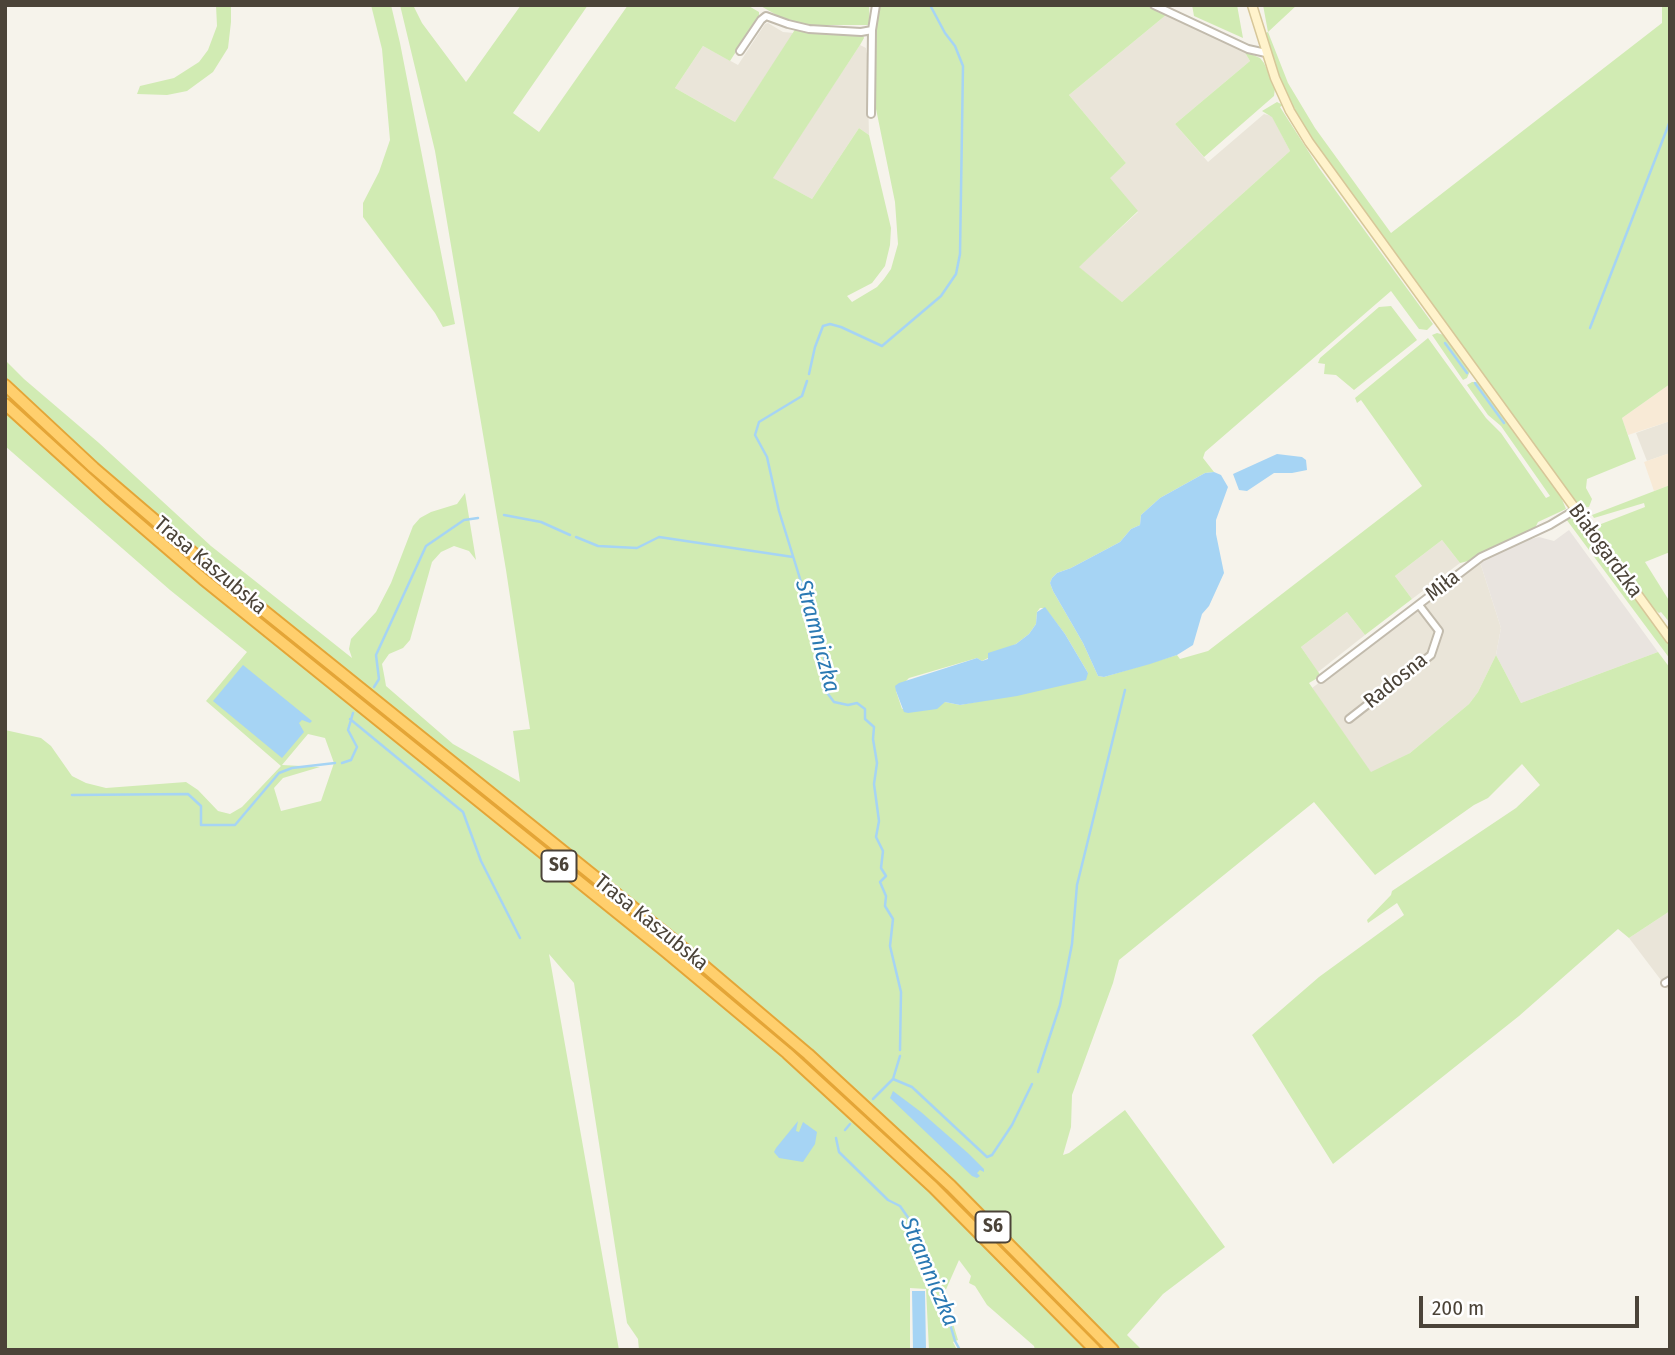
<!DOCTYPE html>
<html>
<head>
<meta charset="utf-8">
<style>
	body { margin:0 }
	#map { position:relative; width:1675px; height:1355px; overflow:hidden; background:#f6f3eb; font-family:"Fira Sans Condensed",sans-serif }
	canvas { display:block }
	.frame { position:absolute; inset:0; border:7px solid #4b4338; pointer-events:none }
	.scale { position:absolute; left:1419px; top:1296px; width:220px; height:32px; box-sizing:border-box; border:4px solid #4b4338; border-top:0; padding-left:9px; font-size:21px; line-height:24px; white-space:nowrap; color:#4b4338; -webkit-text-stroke:5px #fff; paint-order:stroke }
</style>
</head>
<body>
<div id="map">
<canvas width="1675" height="1355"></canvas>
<div class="frame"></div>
<div class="scale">200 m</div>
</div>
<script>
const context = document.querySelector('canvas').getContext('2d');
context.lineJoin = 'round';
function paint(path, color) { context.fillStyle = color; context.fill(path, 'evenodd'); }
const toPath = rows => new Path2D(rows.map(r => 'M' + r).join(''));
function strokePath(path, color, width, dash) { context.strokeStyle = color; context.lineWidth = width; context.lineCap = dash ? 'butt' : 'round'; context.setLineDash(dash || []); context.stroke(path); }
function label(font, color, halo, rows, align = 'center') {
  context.font = font + ' "Fira Sans Condensed",sans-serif'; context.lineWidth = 5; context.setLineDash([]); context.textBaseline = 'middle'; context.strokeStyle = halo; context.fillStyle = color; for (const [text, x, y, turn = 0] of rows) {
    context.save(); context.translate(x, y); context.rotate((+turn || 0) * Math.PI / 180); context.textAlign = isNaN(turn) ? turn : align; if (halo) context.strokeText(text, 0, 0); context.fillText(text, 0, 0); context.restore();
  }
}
paint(toPath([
	[1166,15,1244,51,1250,61,1175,124,1208,162,1264,114,1272,116,1290,151,1122,302,1078,267,1138,212,1109,178,1126,163,1069,95],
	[768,23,783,32,794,33,735,122,675,88,703,46,738,65,765,24],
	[860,45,866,48,867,55,869,135,859,128,812,199,772,178],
	[1670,421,1670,453,1647,461,1636,433],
	[1442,540,1460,563,1412,599,1395,576],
	[1480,562,1501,628,1496,655,1478,692,1469,704,1410,753,1371,773,1312,688],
	[1347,612,1365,635,1318,672,1301,647],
	[1670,911,1670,992,1629,938]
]), '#eae5d9');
paint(toPath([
	[1670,384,1670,421,1628,435,1622,418],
	[1670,453,1670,485,1654,491,1644,462]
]), '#f8ead6');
paint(toPath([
	[1569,530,1658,652,1521,703,1496,655,1501,628,1480,562,1515,543,1539,537,1554,541]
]), '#e9e4df');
paint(toPath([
	[216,5,231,5,231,22,228,48,213,72,187,91,167,95,137,94,140,86,174,78,199,62,208,50,217,26],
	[371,5,391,5,400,43,455,324,443,327,435,313,363,217,363,203,379,172,390,140,382,49],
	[400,5,413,5,422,23,466,82,521,5,588,5,513,113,539,132,628,5,747,5,759,12,759,16,730,61,703,46,675,88,735,122,796,28,863,35,864,38,860,45,773,178,812,199,859,128,869,135,891,228,890,245,885,266,872,283,847,296,852,302,877,287,884,279,891,269,898,244,895,202,875,104,875,31,880,5,1145,5,1166,15,1069,95,1126,163,1110,178,1138,211,1079,267,1122,302,1290,151,1272,117,1262,111,1277,102,1283,105,1280,107,1319,168,1433,324,1427,330,1419,329,1391,291,1205,452,1203,458,1214,472,1205,473,1160,498,1141,515,1140,525,1131,529,1120,542,1071,568,1057,573,1052,578,1050,583,1053,591,1083,643,1098,676,1104,677,1177,655,1180,659,1208,651,1422,486,1361,400,1357,403,1355,398,1428,338,1486,418,1501,433,1546,498,1550,496,1501,426,1488,415,1467,385,1472,382,1478,382,1561,497,1566,509,1538,522,1535,528,1490,548,1472,560,1460,563,1442,540,1395,576,1412,599,1365,635,1347,612,1301,647,1321,676,1309,683,1371,772,1410,753,1469,704,1478,692,1496,655,1521,703,1658,652,1670,668,1670,911,1629,938,1618,929,1519,1016,1333,1164,1252,1035,1319,977,1404,915,1397,903,1368,923,1367,920,1391,895,1392,891,1516,808,1540,785,1522,764,1488,798,1474,805,1375,875,1314,802,1119,960,1113,983,1072,1095,1071,1127,1063,1155,1069,1153,1125,1110,1225,1247,1163,1294,1127,1335,1142,1350,1035,1350,1034,1346,987,1305,975,1286,969,1283,971,1276,959,1260,944,1294,958,1340,953,1342,957,1350,929,1350,926,1289,910,1288,910,1350,639,1350,638,1339,627,1323,574,983,549,954,619,1350,5,1350,5,730,41,738,51,746,72,776,86,783,106,788,186,782,198,790,218,811,230,814,242,807,281,766,206,701,247,652,170,590,5,446,5,360,24,379,99,443,211,546,352,658,349,649,351,639,376,612,391,583,413,526,420,518,431,512,457,504,465,493,476,560,469,551,454,546,441,552,432,562,410,640,403,648,389,654,382,664,385,680,386,686,453,744,520,782,513,731,530,729,506,570,435,151],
	[1040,608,1045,608,1065,634,1088,673,981,701,960,705,945,702,902,709,896,691,909,678,977,658,982,661,1016,644,1029,634,1036,624,1037,612],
	[308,734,325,738,334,763,321,801,281,811,274,788,283,778,320,767,282,765],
	[759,5,869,5,870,25,806,25,780,17],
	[1192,5,1237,5,1243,38,1194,16],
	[1263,5,1297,5,1268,32,1288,83,1315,128,1391,233,1662,23,1662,5,1670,5,1670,384,1622,418,1636,459,1587,479,1586,488,1592,499,1589,507,1581,508,1575,504,1307,132,1283,88,1263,34,1268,32],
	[1244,51,1260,58,1264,63,1275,88,1274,96,1204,157,1175,124,1250,61],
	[1391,306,1417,340,1354,390,1336,375,1324,374,1325,364,1318,363,1320,358,1379,307],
	[1437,333,1444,335,1470,371,1467,378,1463,380,1432,335],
	[1670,485,1670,552,1645,562,1670,602,1670,623,1661,612,1659,613,1648,604,1595,530,1601,524,1645,507,1644,503,1594,518,1592,515],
	[1574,518,1582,525,1670,645,1670,659,1566,519]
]), '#d1ebb3');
paint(toPath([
	[1277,454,1302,457,1306,460,1307,470,1292,473,1274,473,1247,491,1239,490,1233,474],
	[1214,472,1221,475,1228,487,1216,520,1216,534,1224,573,1209,606,1202,614,1193,645,1177,655,1150,664,1104,677,1098,676,1083,643,1053,591,1050,583,1052,578,1057,573,1071,568,1120,542,1131,529,1140,525,1141,515,1160,498,1205,473],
	[1045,607,1065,634,1088,673,1086,680,1017,696,960,705,945,702,937,709,908,713,904,712,896,691,895,686,899,683,977,658,982,661,988,659,988,653,1016,644,1029,634,1036,624,1037,612],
	[243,665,312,721,310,723,302,720,299,723,304,732,282,758,213,701],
	[893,1091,921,1112,969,1154,984,1169,984,1172,980,1170,977,1173,980,1176,977,1178,972,1176,890,1098],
	[798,1121,796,1131,799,1132,803,1122,817,1132,815,1144,803,1162,779,1158,774,1152,776,1148],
	[912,1291,925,1291,926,1350,913,1350]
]), '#a6d4f4');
strokePath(toPath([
	[1590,328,1670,121],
	[1445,343,1467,373],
	[809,374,815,347,823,326,830,324,841,327,882,346,941,296,956,274,960,254,963,66,955,46,945,33,930,5],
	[807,381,802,396,759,422,755,435,767,457,779,511,824,656,828,694,834,702,848,705,857,703,865,709,865,719,874,727,873,739,877,763,874,784,879,821,876,837,883,851,881,868,886,876,880,882,886,896,885,906,893,919,890,946,901,992,900,1050],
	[1475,383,1504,423],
	[504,515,541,522,570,535],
	[576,537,598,546,637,548,659,537,793,557],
	[374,687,379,679,376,655,426,546,464,520,478,518],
	[350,719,463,812,481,861,520,938],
	[342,763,351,760,357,747,348,730,353,713],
	[72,795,188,794,201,806,201,825,235,825,279,773,292,768,335,763],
	[1038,1072,1060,1005,1072,944,1077,885,1125,690],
	[893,1079,912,1087,987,1157,992,1155,1012,1125,1032,1084],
	[873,1099,893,1079,900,1056],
	[845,1130,850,1124],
	[836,1138,839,1152,888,1200,900,1206,916,1229,916,1239,923,1247,929,1272,940,1290,955,1341,960,1350]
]), '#a6d4f4', 2.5);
const minor = toPath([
	[1154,5,1248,49,1266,53],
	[740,51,761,20,766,16,788,24,809,29,861,32,872,30,876,5],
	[871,114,872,30],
	[1321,679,1481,557,1550,525,1575,510],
	[1349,719,1431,655,1439,631,1419,605],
	[1665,983,1670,980]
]);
const secondary = toPath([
	[1252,5,1275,78,1290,111,1309,142,1670,639]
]);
const motorway = toPath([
	[5,385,94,468,212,569,676,942,808,1054,951,1186,1113,1350],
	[5,404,111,500,203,579,665,951,787,1053,933,1187,1095,1350]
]);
strokePath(minor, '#c2bbad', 10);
strokePath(secondary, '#d7c799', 11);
strokePath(motorway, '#e4a537', 14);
strokePath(minor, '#fff', 6);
strokePath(secondary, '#fff3cc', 8);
strokePath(motorway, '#ffcf6d', 10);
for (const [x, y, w] of [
	[559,866,35],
	[993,1227,35]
]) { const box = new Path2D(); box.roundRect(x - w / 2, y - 15.5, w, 31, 5); context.fillStyle = '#fff'; context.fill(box); strokePath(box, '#4b4338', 2); }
label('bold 19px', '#4b4338', null, [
	["S6",559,866],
	["S6",993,1227]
]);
label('21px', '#4b4338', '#fff', [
	["Białogardzka",1605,551,54],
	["Trasa Kaszubska",210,566,40],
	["Miła",1443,586,-38],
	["Radosna",1396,681,-39],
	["Trasa Kaszubska",651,923,39]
]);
label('italic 23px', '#2a79b3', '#fff', [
	["Stramniczka",817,636,75],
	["Stramniczka",929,1272,67]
]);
</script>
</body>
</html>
